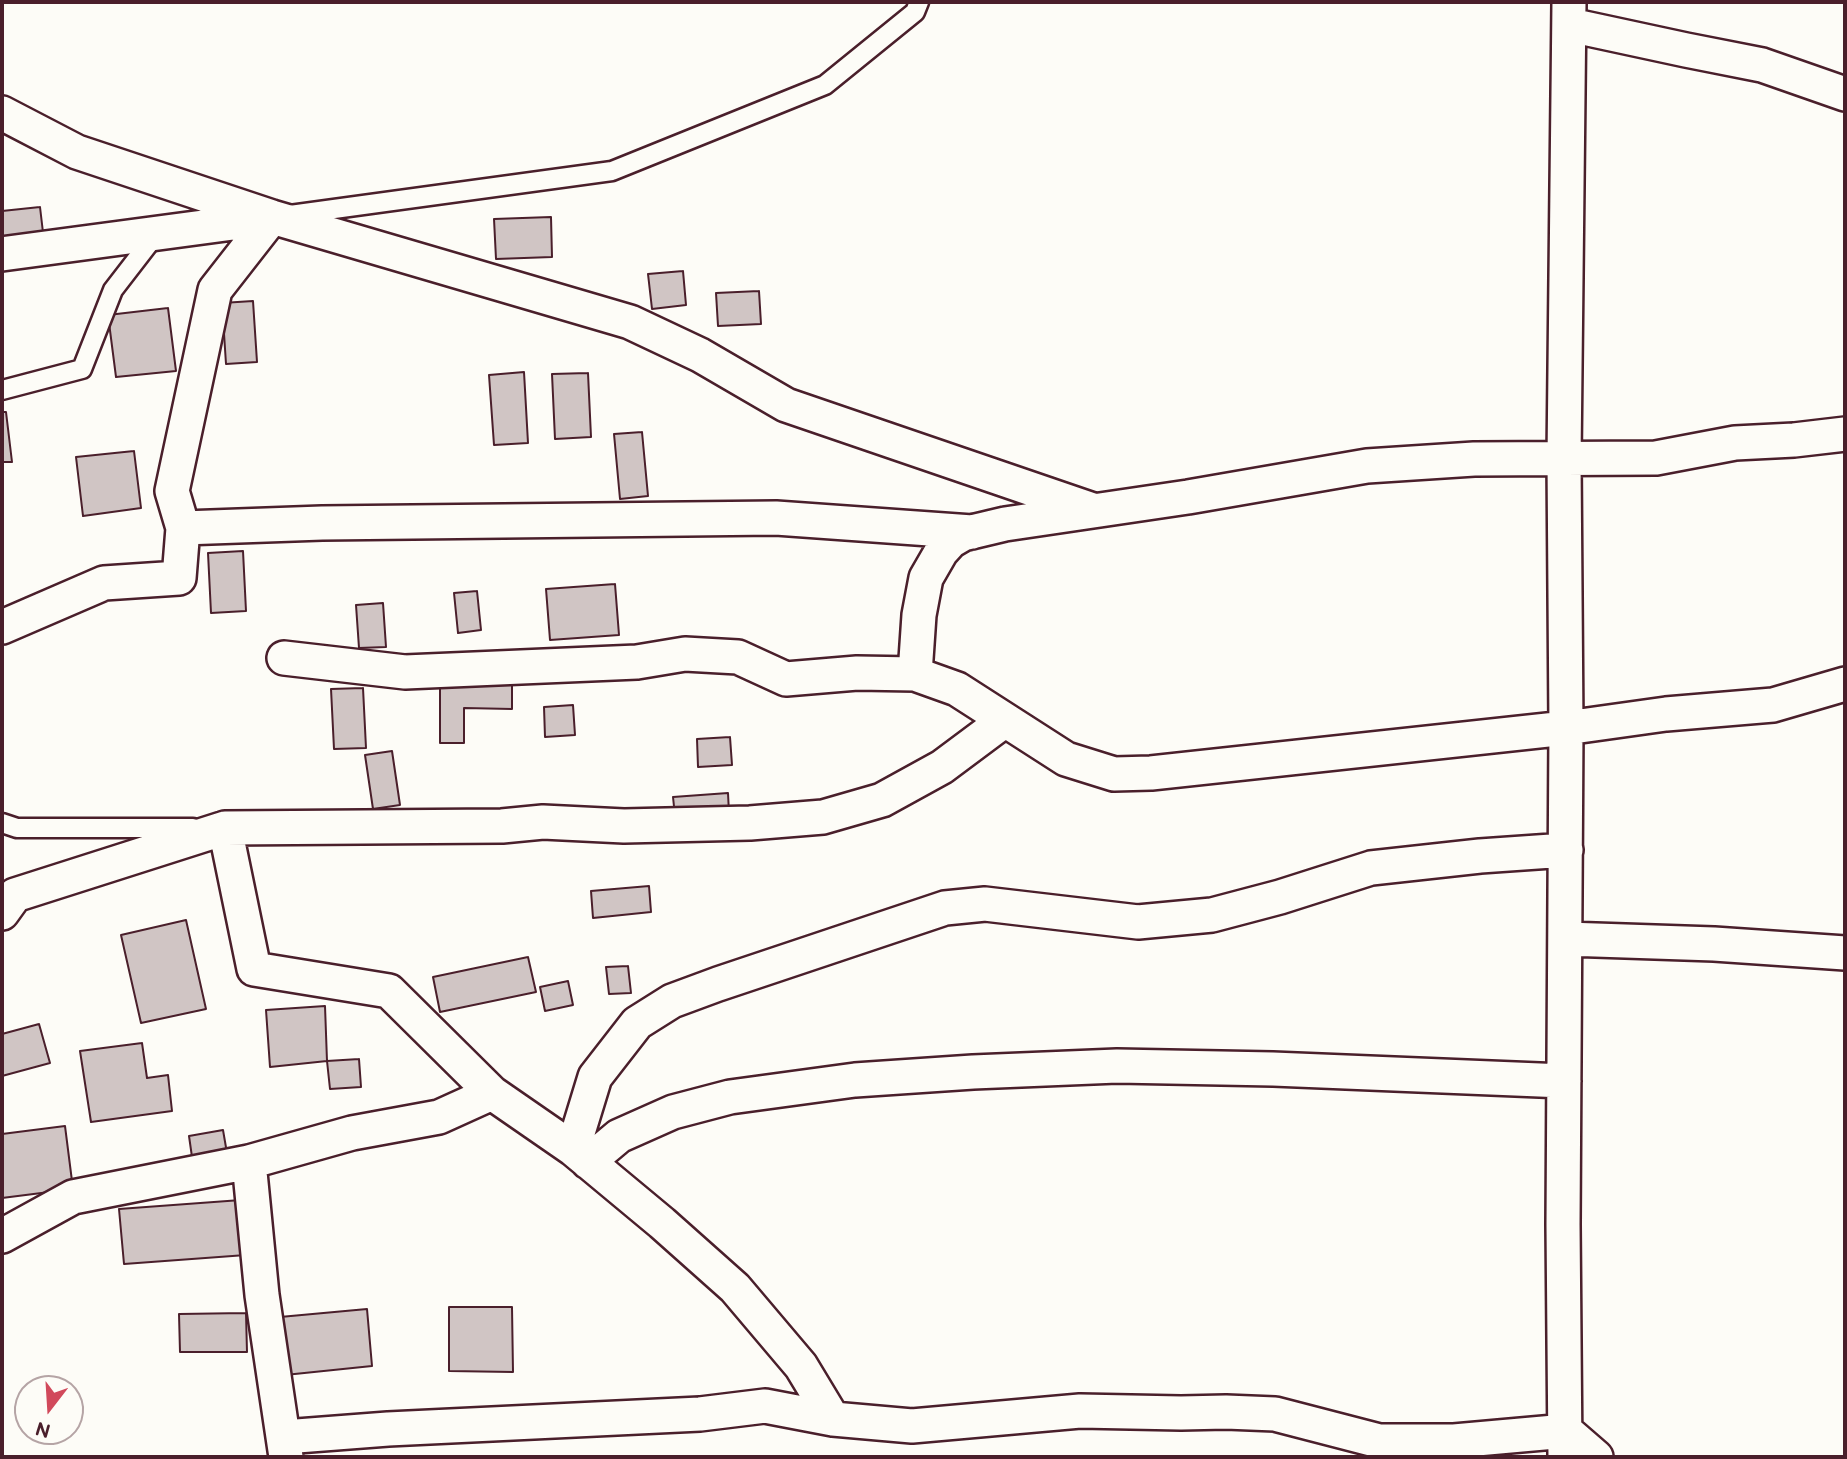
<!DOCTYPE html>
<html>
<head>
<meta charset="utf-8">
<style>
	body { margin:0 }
	#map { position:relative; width:1847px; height:1459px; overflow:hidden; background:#fdfcf7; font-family:"Balsamiq Sans",sans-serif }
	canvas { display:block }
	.frame { position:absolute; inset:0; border:4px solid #4a1f2b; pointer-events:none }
	.north { position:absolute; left:14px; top:1375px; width:70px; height:70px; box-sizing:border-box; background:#fdfcf7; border:2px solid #b5a4a5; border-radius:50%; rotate:197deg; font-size:19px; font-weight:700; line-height:28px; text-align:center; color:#4a1f2b }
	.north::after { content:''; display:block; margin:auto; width:24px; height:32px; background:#d1495b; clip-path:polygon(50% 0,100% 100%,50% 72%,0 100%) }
</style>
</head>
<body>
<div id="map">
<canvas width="1847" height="1459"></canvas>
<div class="frame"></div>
<div class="north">N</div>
</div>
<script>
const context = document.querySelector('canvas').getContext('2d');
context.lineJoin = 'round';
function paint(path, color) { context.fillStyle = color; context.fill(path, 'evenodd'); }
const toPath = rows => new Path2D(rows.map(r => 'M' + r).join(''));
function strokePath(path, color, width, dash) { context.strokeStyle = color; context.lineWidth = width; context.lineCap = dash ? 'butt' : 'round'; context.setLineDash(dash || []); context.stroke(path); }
const building = toPath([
	[40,207,44,241,2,246,2,211,40,207],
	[551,217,552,257,496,259,494,219,551,217],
	[683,271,686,305,652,309,648,274,683,271],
	[759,291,761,324,718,326,716,293,759,291],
	[253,301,257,362,226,364,222,303,253,301],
	[168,308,176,371,116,377,108,315,168,308],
	[524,372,528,443,494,445,489,375,524,372],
	[588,373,591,437,555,439,552,374,588,373],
	[2,412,6,412,12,462,2,462,2,412],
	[642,432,648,496,620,499,614,434,642,432],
	[134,451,141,508,83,516,76,457,134,451],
	[243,551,246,611,211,613,208,553,243,551],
	[615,584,619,635,550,640,546,589,615,584],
	[477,591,481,630,458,633,454,593,477,591],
	[383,603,386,647,359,648,356,605,383,603],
	[440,679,512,679,512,709,464,708,464,743,440,743,440,679],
	[363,688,366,748,334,749,331,689,363,688],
	[573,705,575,735,545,737,544,707,573,705],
	[730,737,732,765,698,767,697,739,730,737],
	[392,751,400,805,373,809,365,755,392,751],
	[728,793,729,813,675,816,673,797,728,793],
	[649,886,651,912,593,918,591,891,649,886],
	[186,920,206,1009,141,1023,121,935,186,920],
	[528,957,536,992,440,1012,433,977,528,957],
	[628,966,631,993,609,994,606,967,628,966],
	[568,981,573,1005,545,1011,540,987,568,981],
	[325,1006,327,1061,270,1067,266,1010,325,1006],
	[39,1024,50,1063,2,1076,2,1034,39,1024],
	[142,1043,147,1078,168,1075,172,1111,91,1122,80,1051,142,1043],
	[359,1059,361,1087,330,1089,327,1061,359,1059],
	[65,1126,73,1189,2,1198,2,1134,65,1126],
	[223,1130,228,1159,193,1164,189,1136,223,1130],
	[241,1200,246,1255,124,1264,119,1209,241,1200],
	[449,1307,512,1307,513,1372,449,1371,449,1307],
	[367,1309,372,1366,285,1375,280,1317,367,1309],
	[246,1313,247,1352,180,1352,179,1314,246,1313]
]);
paint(building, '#d0c5c4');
strokePath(building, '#4a1f2b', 2);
const service = toPath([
	[290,215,612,171,825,85,915,12,919,2],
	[2,390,82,369,113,290,157,233],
	[2,823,17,828,193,828]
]);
const minor = toPath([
	[1570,25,1686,50,1762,65,1845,94],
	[2,113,77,152,272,217,630,322,700,355,786,405,1093,510],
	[2,254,263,219],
	[183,528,172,491,215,290,272,217],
	[2,627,104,583,179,578,183,528,322,523,776,518,972,532],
	[284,658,405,672,637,662,685,654,738,657,786,679,857,673,915,674,957,689,1066,759,1114,774,1151,773,1566,728,1666,714,1773,705,1845,684],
	[915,674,919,615,926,578,941,552,951,541,963,534,1005,524,1188,497,1367,466,1474,459,1656,458,1735,443,1794,440,1845,434],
	[225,828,254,969,389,991,492,1093,573,1149,662,1223,735,1288,801,1366,833,1419],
	[2,913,15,895,225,828,502,826,543,822,624,826,750,823,823,817,882,800,942,767,1005,720],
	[1566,939,1714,944,1845,953],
	[573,1149,595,1077,637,1023,672,1001,718,984,945,908,985,904,1138,922,1212,915,1280,897,1371,868,1480,856,1566,850],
	[249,1162,262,1295,286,1457],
	[588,1162,619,1136,673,1112,730,1097,855,1080,973,1072,1117,1066,1273,1069,1564,1081],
	[2,1236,73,1197,249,1162,352,1133,439,1117,492,1093],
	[284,1437,388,1429,700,1414,765,1406,833,1419,912,1426,1080,1411,1181,1413,1226,1412,1275,1414,1379,1441,1454,1441,1566,1431,1596,1457],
	[1565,1457,1563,1224,1566,728,1564,459,1569,2]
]);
strokePath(service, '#4a1f2b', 23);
strokePath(minor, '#4a1f2b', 38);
strokePath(service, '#fdfcf7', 18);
strokePath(minor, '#fdfcf7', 33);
</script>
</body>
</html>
